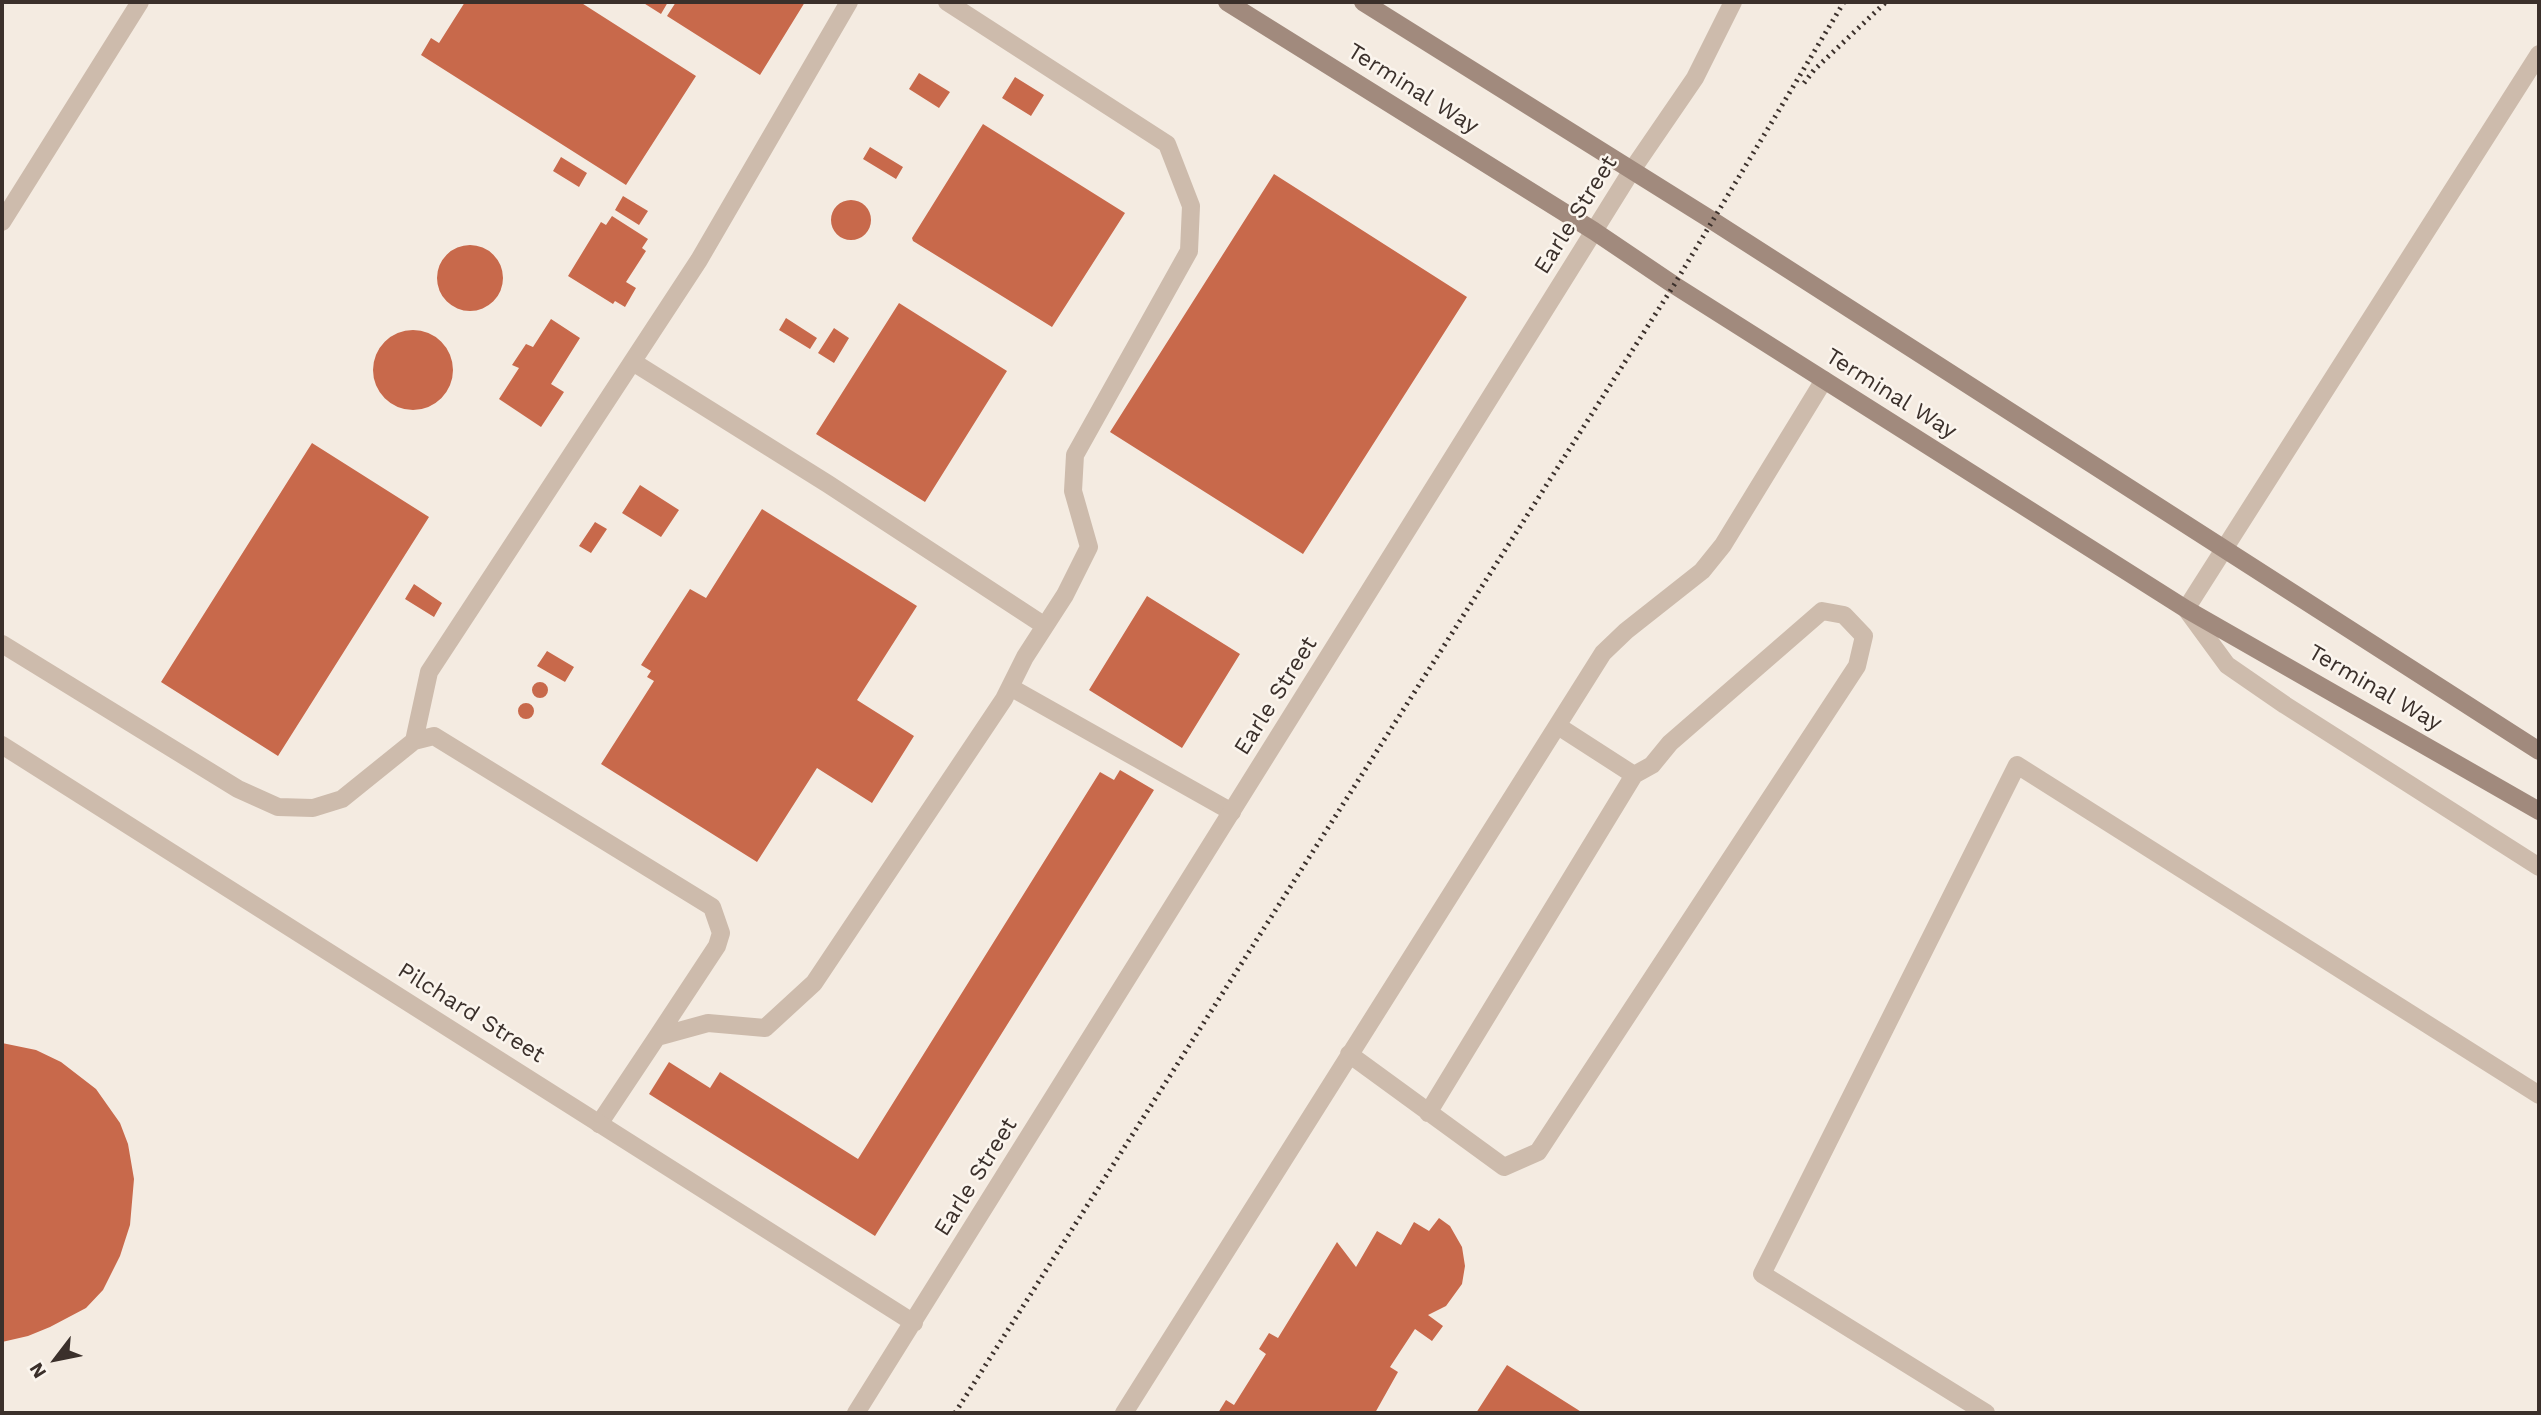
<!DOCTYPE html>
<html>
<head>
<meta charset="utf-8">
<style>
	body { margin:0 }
	#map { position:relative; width:2541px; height:1415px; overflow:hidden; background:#f4ebe1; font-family:"Work Sans",sans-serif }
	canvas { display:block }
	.frame { position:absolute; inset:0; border:4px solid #3b302b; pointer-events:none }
	.north { position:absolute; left:21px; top:1324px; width:70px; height:70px; -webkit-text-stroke:5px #fbf5ee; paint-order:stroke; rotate:238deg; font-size:19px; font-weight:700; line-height:28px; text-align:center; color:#3b302b }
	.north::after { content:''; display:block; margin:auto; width:24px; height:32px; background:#3b302b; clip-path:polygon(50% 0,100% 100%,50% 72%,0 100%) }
</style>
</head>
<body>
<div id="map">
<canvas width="2541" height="1415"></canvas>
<div class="frame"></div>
<div class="north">N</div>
</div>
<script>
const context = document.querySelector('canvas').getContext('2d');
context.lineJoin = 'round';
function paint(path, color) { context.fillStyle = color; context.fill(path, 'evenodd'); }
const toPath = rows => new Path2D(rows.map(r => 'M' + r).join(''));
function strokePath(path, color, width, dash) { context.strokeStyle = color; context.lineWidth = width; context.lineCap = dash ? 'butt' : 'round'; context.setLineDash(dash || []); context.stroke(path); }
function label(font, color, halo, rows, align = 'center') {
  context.font = font + ' "Work Sans",sans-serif'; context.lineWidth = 5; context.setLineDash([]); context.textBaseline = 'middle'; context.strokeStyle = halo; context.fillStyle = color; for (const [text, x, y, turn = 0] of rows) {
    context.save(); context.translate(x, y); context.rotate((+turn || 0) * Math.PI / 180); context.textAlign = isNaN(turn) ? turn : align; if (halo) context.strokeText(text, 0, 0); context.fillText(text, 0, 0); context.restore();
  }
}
paint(toPath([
	[465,2,580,2,696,76,626,185,421,55,431,38,439,43],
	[642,2,668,2,661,14],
	[676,2,805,2,760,75,667,16],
	[919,73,950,92,939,108,909,89],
	[1015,77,1044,95,1031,116,1002,98],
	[983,124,1125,213,1052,327,913,241,912,238],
	[870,147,903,167,896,179,863,159],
	[561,157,587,173,579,187,553,171],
	[1274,174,1467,297,1303,554,1110,432],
	[623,196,648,211,639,225,615,210],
	'831 220a20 20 0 1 1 40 0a20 20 0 1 1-40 0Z',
	[612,216,648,239,642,248,646,251,626,282,636,288,625,307,615,301,613,304,568,276,601,222,606,225],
	'437 278a33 33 0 1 1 66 0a33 33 0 1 1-66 0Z',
	[899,303,1007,371,925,502,816,434],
	[786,318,817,338,810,349,779,330],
	[551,319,580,338,551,384,564,392,541,427,499,399,519,368,512,365,526,344,533,347],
	[834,328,849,338,834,363,818,353],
	'373 370a40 40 0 1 1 80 0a40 40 0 1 1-80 0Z',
	[312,443,429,517,278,756,161,682],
	[640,485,679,510,661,537,622,513],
	[762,509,917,606,857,700,914,736,872,803,817,768,757,862,601,764,654,681,647,677,651,671,641,665,690,589,706,598],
	[595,522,607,529,591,553,579,546],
	[414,584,442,603,434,617,405,599],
	[1147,596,1240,654,1182,748,1089,690],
	[547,651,574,667,565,682,537,666],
	'532 690a8 8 0 1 1 16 0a8 8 0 1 1-16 0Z',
	'518 711a8 8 0 1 1 16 0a8 8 0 1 1-16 0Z',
	[1120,770,1154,790,875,1236,649,1094,669,1062,710,1088,720,1072,858,1159,1100,772,1114,780],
	[2,1043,36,1050,61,1062,96,1089,120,1123,128,1144,134,1179,130,1225,120,1256,103,1290,86,1308,50,1327,28,1336,2,1342],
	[1439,1218,1450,1226,1462,1247,1465,1266,1462,1284,1446,1306,1428,1315,1443,1326,1432,1341,1415,1329,1390,1367,1398,1372,1375,1413,1218,1413,1226,1400,1234,1405,1266,1354,1259,1349,1269,1333,1278,1338,1337,1242,1356,1267,1377,1231,1401,1245,1414,1222,1429,1231],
	[1507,1365,1583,1413,1476,1413]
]), '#c8694b');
strokePath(toPath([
	[2539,54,2186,609,2227,665,2285,705,2539,867],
	[2,222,140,2],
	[633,362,828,484,1045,626],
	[2,644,238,789,278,807,313,808,342,799,414,741,434,736,712,907,721,933,717,946,657,1037],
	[1010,687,1232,812],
	[414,741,429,672,699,260,849,2],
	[1349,1054,1504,1167,1538,1152,1857,666,1864,636,1844,615,1822,611,1670,743,1652,765,1634,775,1558,726],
	[1428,1113,1634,775],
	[599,1124,657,1037,708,1023,765,1028,814,983,1004,699,1025,657,1065,595,1089,547,1073,491,1075,455,1189,251,1191,206,1167,144,947,2],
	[1124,1413,1603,653,1626,631,1702,571,1723,545,1824,380],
	[1986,1413,1762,1274,2017,765,2539,1095]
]), '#cdbbac', 18);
strokePath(toPath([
	[2,745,914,1323],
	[856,1413,1594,231]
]), '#cdbbac', 18);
strokePath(toPath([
	[1594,231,1632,170,1695,78,1733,2]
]), '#cdbbac', 18);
strokePath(toPath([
	[1227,2,1594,231,1674,285,2186,609,2539,811],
	[1363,2,1713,221,2539,751]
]), '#a18a7d', 18);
strokePath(toPath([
	[1804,83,1814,70,1886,2],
	[955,1413,1674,285,1844,2]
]), '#3b302b', 5, [2, 5]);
label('23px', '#3b302b', '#fbf5ee', [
	["Terminal Way",1413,89,32],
	["Earle Street",1576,215,-58],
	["Terminal Way",1891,394,32],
	["Terminal Way",2375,688,30],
	["Earle Street",1276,696,-58],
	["Pilchard Street",471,1013,32],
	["Earle Street",976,1177,-58]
]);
</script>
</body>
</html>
